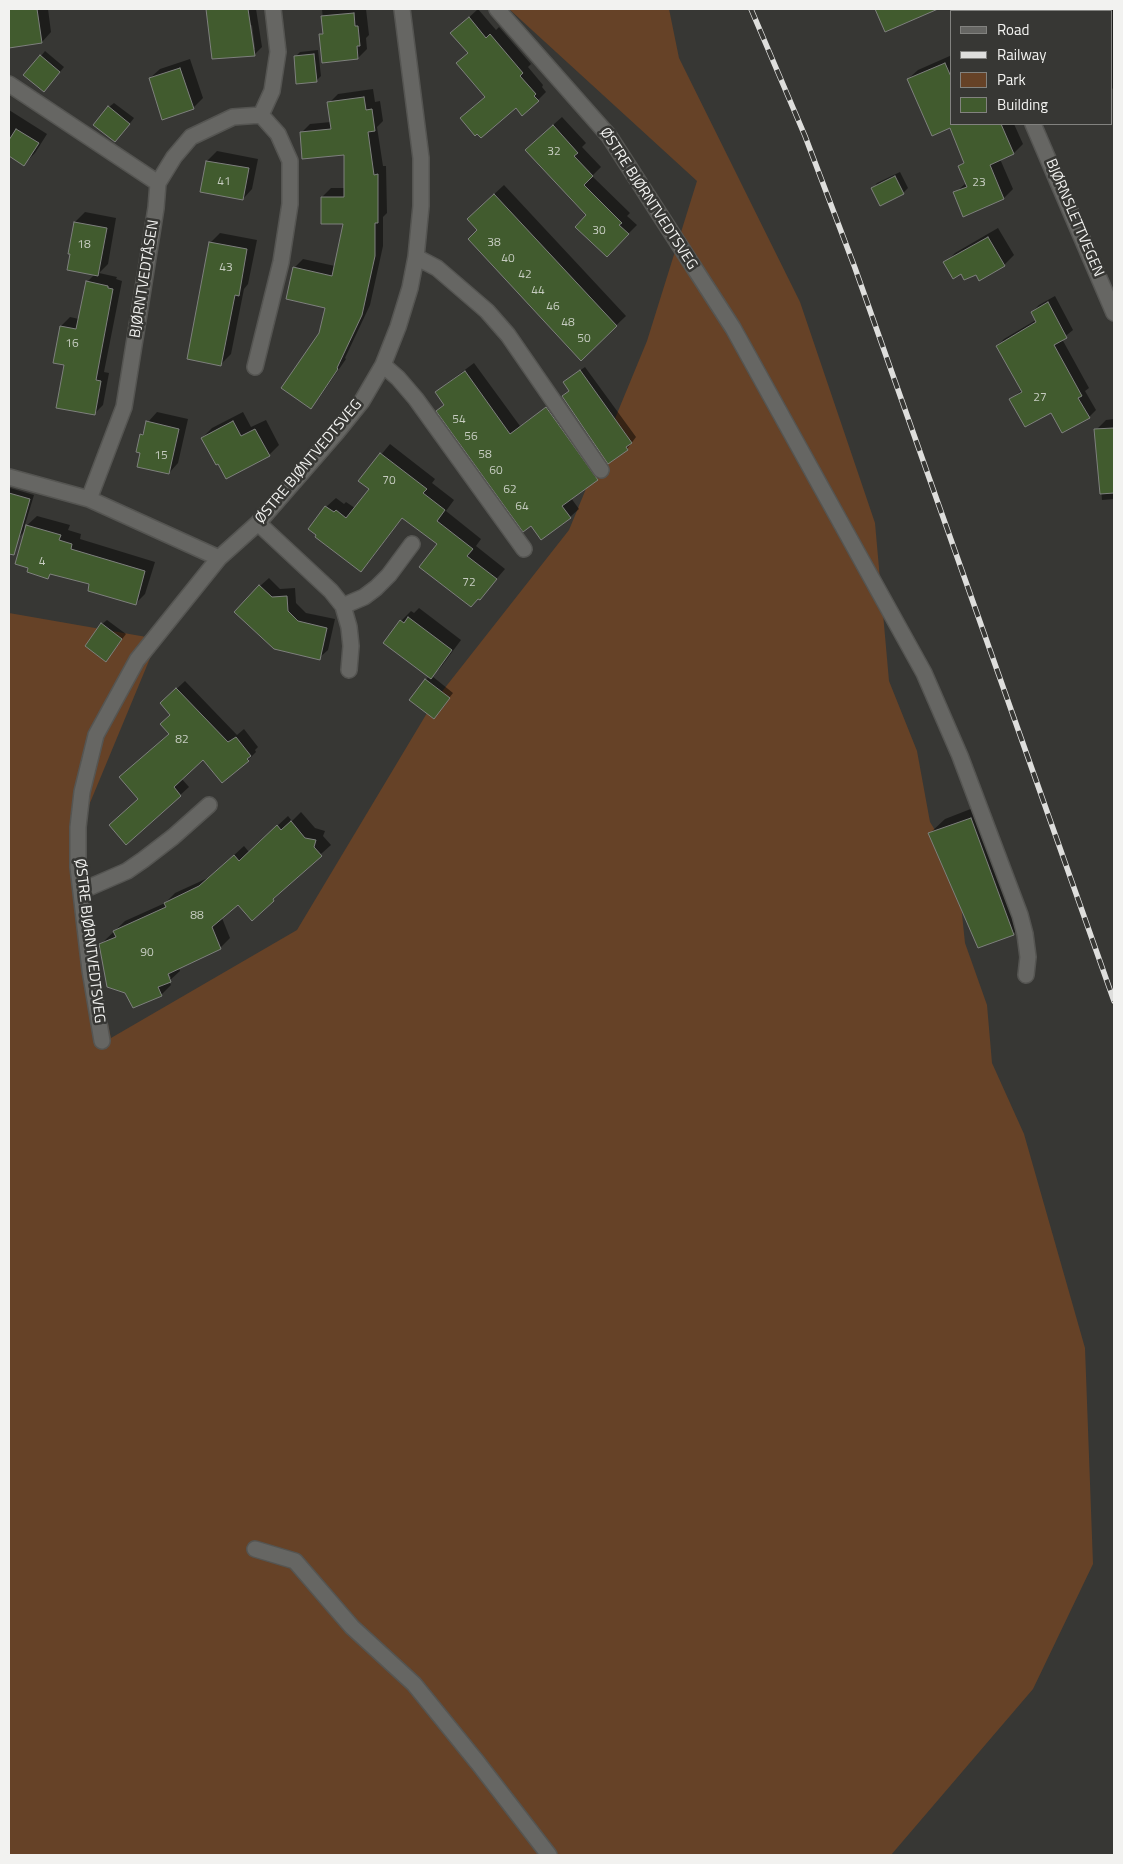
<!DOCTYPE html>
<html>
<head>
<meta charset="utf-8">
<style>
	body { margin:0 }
	#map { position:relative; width:1123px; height:1864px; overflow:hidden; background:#373734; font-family:"Titillium Web",sans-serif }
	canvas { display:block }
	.frame { position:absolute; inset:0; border:10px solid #f2f2f0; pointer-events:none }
	.legend { position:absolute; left:950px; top:10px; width:162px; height:115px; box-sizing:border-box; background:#373734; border:1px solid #82827f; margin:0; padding:6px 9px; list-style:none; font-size:15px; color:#f2f2f0 }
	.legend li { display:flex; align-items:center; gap:10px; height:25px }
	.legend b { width:25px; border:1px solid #82827f }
</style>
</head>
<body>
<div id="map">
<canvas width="1123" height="1864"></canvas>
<div class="frame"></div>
<ul class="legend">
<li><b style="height:6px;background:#666663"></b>Road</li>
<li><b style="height:6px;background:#dededc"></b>Railway</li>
<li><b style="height:14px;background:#664227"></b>Park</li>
<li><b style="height:14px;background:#415b2e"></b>Building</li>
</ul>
</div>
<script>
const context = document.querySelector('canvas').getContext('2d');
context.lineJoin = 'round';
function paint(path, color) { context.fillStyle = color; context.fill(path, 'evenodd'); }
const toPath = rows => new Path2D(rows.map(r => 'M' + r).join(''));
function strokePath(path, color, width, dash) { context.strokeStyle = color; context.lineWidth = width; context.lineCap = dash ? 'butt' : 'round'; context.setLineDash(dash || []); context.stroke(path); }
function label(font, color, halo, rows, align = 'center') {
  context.font = font + ' "Titillium Web",sans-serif'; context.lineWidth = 5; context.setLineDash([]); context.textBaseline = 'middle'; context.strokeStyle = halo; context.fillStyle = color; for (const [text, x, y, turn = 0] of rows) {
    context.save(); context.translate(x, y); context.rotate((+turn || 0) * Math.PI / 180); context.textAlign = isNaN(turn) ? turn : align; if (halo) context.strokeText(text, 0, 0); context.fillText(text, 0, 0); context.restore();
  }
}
paint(toPath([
	[509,9,669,9,679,58,800,302,875,523,889,681,917,751,930,822,957,866,965,943,987,1005,992,1063,1024,1134,1085,1348,1093,1564,1033,1689,891,1855,9,1855,9,613,158,639,70,851,111,1038,297,930,433,703,569,530,647,341,697,181]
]), '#664227');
paint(toPath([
	[9,9,48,9,51,32,42,42,9,47],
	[208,9,256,9,262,47,254,55,214,58],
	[252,25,255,49,253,49,250,26],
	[322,9,366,9,369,35,366,38,367,49,358,58,321,35,324,32],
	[478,9,496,30,499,27,531,64,528,67,543,85,542,87,546,92,538,100,516,107,486,96,469,53,452,33],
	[876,9,928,9,923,14,885,30],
	[1112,9,1114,9,1114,91,1112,88,1112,11,1110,11],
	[318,50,321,76,317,80,295,57,300,52],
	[45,51,64,67,48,86,41,56],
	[952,55,952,124,984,124,987,131,1005,124,1014,124,1023,144,1014,153,1000,159,1013,189,1004,198,964,215,955,193,966,183,959,166,965,161,950,127,908,79,918,70],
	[190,59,203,98,193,108,150,78,160,69],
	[373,89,375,102,380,101,383,121,377,127,383,166,386,166,387,213,383,217,383,246,370,305,345,358,346,359,319,398,311,407,320,333,326,307,294,268,303,259,335,266,345,222,322,197,331,188,345,188,345,154,301,133,310,124,331,122,329,103,338,94],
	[114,103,134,118,120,136,109,107],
	[9,110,47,134,35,153,26,162,19,162,9,155],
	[562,117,586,143,582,147,601,167,592,176,630,213,627,216,637,225,607,255,588,215,535,141],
	[217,151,258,159,252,189,243,199,207,161],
	[900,172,908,188,903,193,873,188,877,183],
	[504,185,626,316,581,359,478,209],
	[85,212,116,218,108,264,99,273,117,277,116,279,122,281,104,372,109,373,103,405,94,414,65,364,61,326,70,317,79,319,87,282,95,274,75,222],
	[998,228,1014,255,1004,265,976,274,961,273,945,263,955,253],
	[220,233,257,240,248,284,244,289,231,354,221,364,210,243],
	[1055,296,1073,330,1062,339,1089,388,1085,391,1096,410,1089,417,1052,411,1011,399,1022,390,997,346,1004,339,1036,320,1032,312,1039,305],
	[474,363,520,426,556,400,606,471,597,479,571,498,579,509,570,517,445,404,437,393,446,384],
	[585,367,636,437,627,449,570,390,569,378],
	[157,412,188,419,178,463,169,473,141,435,146,430,148,422],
	[243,412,251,427,266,420,279,445,269,455,202,438,212,428],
	[1114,419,1114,499,1102,500,1096,430,1106,420],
	[390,444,435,479,432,483,454,500,446,511,481,539,476,546,505,569,480,598,438,544,403,517,370,561,360,571,326,507,336,498,344,504,346,502,355,508,370,489,360,480],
	[10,488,34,495,24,528,37,516,70,525,68,530,81,534,80,539,155,562,145,594,135,604,91,584,52,573,48,577,26,530,19,537,9,534],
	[269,578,280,589,295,588,296,603,306,613,335,619,328,650,319,658,260,586],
	[419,608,461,640,441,667,432,676,453,693,438,712,426,680,429,676,385,642,401,621,411,611,414,613],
	[107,620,126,634,110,655,102,624],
	[185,681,237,735,244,729,258,747,255,750,256,752,248,760,203,758,181,778,189,787,127,843,139,798,121,777,170,733,172,715,170,695],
	[986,803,1028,919,1013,934,930,833,945,819],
	[301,812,315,828,325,831,323,836,331,845,282,889,283,890,252,919,238,903,222,918,230,938,220,948,179,968,180,971,169,981,171,985,161,995,101,944,125,921,165,903,175,893,210,877,244,846,249,852,288,816,292,821],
	[166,968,171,978,168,978]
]), '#0007');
const building = toPath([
	[9,9,37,9,42,43,9,48,9,9],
	[206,9,248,9,255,56,212,59,206,9],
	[875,9,938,9,885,32,875,9],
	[354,13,355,26,358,26,360,46,357,46,358,59,322,63,319,34,323,34,321,16,354,13],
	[469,17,486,38,490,34,523,73,520,76,536,94,534,96,539,101,522,116,516,108,481,138,477,134,475,136,460,118,485,97,456,63,468,53,450,33,469,17],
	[314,54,317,82,296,84,294,56,314,54],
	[40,55,60,72,44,92,23,75,40,55],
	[945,63,952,79,952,124,1001,124,1014,154,990,165,1004,199,963,217,953,192,967,187,958,166,964,163,950,128,932,136,907,79,945,63],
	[180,68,194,109,162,120,149,78,180,68],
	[364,97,366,110,372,109,375,131,368,132,374,175,378,174,378,223,375,223,375,256,362,315,337,368,338,369,311,409,281,388,319,333,325,308,286,299,293,267,332,276,343,224,321,224,321,197,344,197,344,155,302,159,300,132,331,129,327,102,364,97],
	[108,106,130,124,115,142,93,125,108,106],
	[553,125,578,153,574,156,593,176,584,185,622,223,619,225,629,234,607,257,575,227,586,215,525,150,553,125],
	[16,129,39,143,24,166,9,156,9,140,16,129],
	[206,161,249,168,243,200,200,192,206,161],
	[895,176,904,194,880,206,871,188,895,176],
	[494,194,617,326,581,361,468,239,477,230,467,219,494,194],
	[74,222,107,228,98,276,67,270,70,254,68,254,74,222],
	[988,237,1005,266,979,281,976,275,964,280,961,274,953,279,943,262,988,237],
	[209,242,247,249,239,296,235,295,221,366,187,359,209,242],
	[86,281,108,286,108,288,113,289,96,380,101,381,95,415,56,408,64,365,53,363,60,326,76,329,86,281],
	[1048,302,1067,338,1054,345,1082,396,1078,398,1090,418,1062,433,1051,413,1025,427,1009,399,1022,392,996,346,1036,322,1031,312,1048,302],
	[580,370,632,443,626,447,628,450,608,464,562,396,569,391,563,382,580,370],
	[465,371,510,434,546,407,598,480,562,506,571,518,541,540,531,526,523,532,436,411,444,405,435,392,465,371],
	[146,421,179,429,169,474,137,467,140,453,136,452,140,434,143,435,146,421],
	[233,421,241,436,255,429,270,456,226,479,218,464,216,465,201,438,233,421],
	[1114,428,1114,493,1100,494,1094,429,1114,428],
	[380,453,427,489,423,493,445,510,437,521,473,549,467,556,497,579,480,600,478,599,471,607,419,567,437,544,402,518,361,572,315,537,316,535,308,529,325,506,334,512,336,510,346,518,369,489,358,481,380,453],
	[9,493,30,499,14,555,9,554,9,493],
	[26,525,61,535,59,540,72,544,71,549,145,571,136,605,88,591,89,584,50,574,48,579,27,572,28,568,15,564,26,525],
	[259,585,272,597,287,596,288,611,298,621,327,628,320,660,274,649,234,612,259,585],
	[408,617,452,650,431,679,383,643,400,620,404,623,408,617],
	[101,623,122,639,106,662,85,646,101,623],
	[425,679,450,698,434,719,409,700,425,679],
	[176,688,228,742,236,737,251,756,247,759,249,761,222,783,203,760,174,787,181,796,126,845,109,825,138,799,119,777,169,734,160,724,170,715,160,703,176,688],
	[971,818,1014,935,978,948,928,833,971,818],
	[291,821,305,838,316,840,314,847,322,856,273,899,274,901,252,921,238,905,212,927,221,949,168,974,171,982,158,987,162,996,133,1008,125,993,107,987,99,944,116,937,113,931,166,907,164,903,199,886,234,855,239,861,277,825,281,830,291,821]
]);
paint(building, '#415b2e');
strokePath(building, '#7e807d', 1);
const minor = toPath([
	[497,9,609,136,733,328,924,673,960,756,1020,915,1025,934,1028,957,1026,975],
	[993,11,998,9],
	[9,84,158,183],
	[261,115,272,91,278,52,273,9],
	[1033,124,1114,313],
	[416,257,437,268,487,311,508,335,601,470],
	[383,365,398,378,416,399,524,549],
	[9,477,89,499,219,558],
	[89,499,124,407,156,208,158,183,174,157,191,137,233,117,261,115,278,134,290,161,290,204,281,262,255,367],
	[258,523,331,591,343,606,349,627,351,646,349,670],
	[343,606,364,597,376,588,389,575,412,544],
	[81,891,127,871,143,860,173,837,209,805],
	[102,1041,90,970,78,867,78,827,82,792,96,735,137,660,219,558,258,523,337,432,362,401,383,365,398,327,410,288,416,257,421,206,421,158,402,9],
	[255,1549,295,1561,352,1627,414,1684,478,1763,549,1855]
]);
strokePath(minor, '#555552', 18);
strokePath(minor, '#666663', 15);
const rail = toPath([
	[751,9,805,136,855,268,1114,1001]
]);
strokePath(rail, '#dededc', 5.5);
strokePath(rail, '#373734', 4, [11]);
label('12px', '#c6ccc0', null, [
	["32",554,152],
	["41",224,182],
	["23",979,183],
	["30",599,231],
	["38",494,243],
	["18",84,245],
	["40",508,259],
	["43",226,268],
	["42",525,275],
	["44",538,291],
	["46",553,307],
	["48",568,323],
	["50",584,339],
	["16",72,344],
	["27",1040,398],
	["54",459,420],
	["56",471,437],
	["58",485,455],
	["15",161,456],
	["60",496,471],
	["70",389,481],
	["62",510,490],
	["64",522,507],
	["4",42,562],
	["72",469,583],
	["82",182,740],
	["88",197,916],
	["90",147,953]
]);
label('15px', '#f2f2f0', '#373734', [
	["ØSTRE BJØRNTVEDTSVEG",648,199,57],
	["BJØRNSLETTVEGEN",1074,218,67],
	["BJØRNTVEDTÅSEN",145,279,-81],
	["ØSTRE BJØNTVEDTSVEG",309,462,-50],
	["ØSTRE BJØRNTVEDTSVEG",89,941,83]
]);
</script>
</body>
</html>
